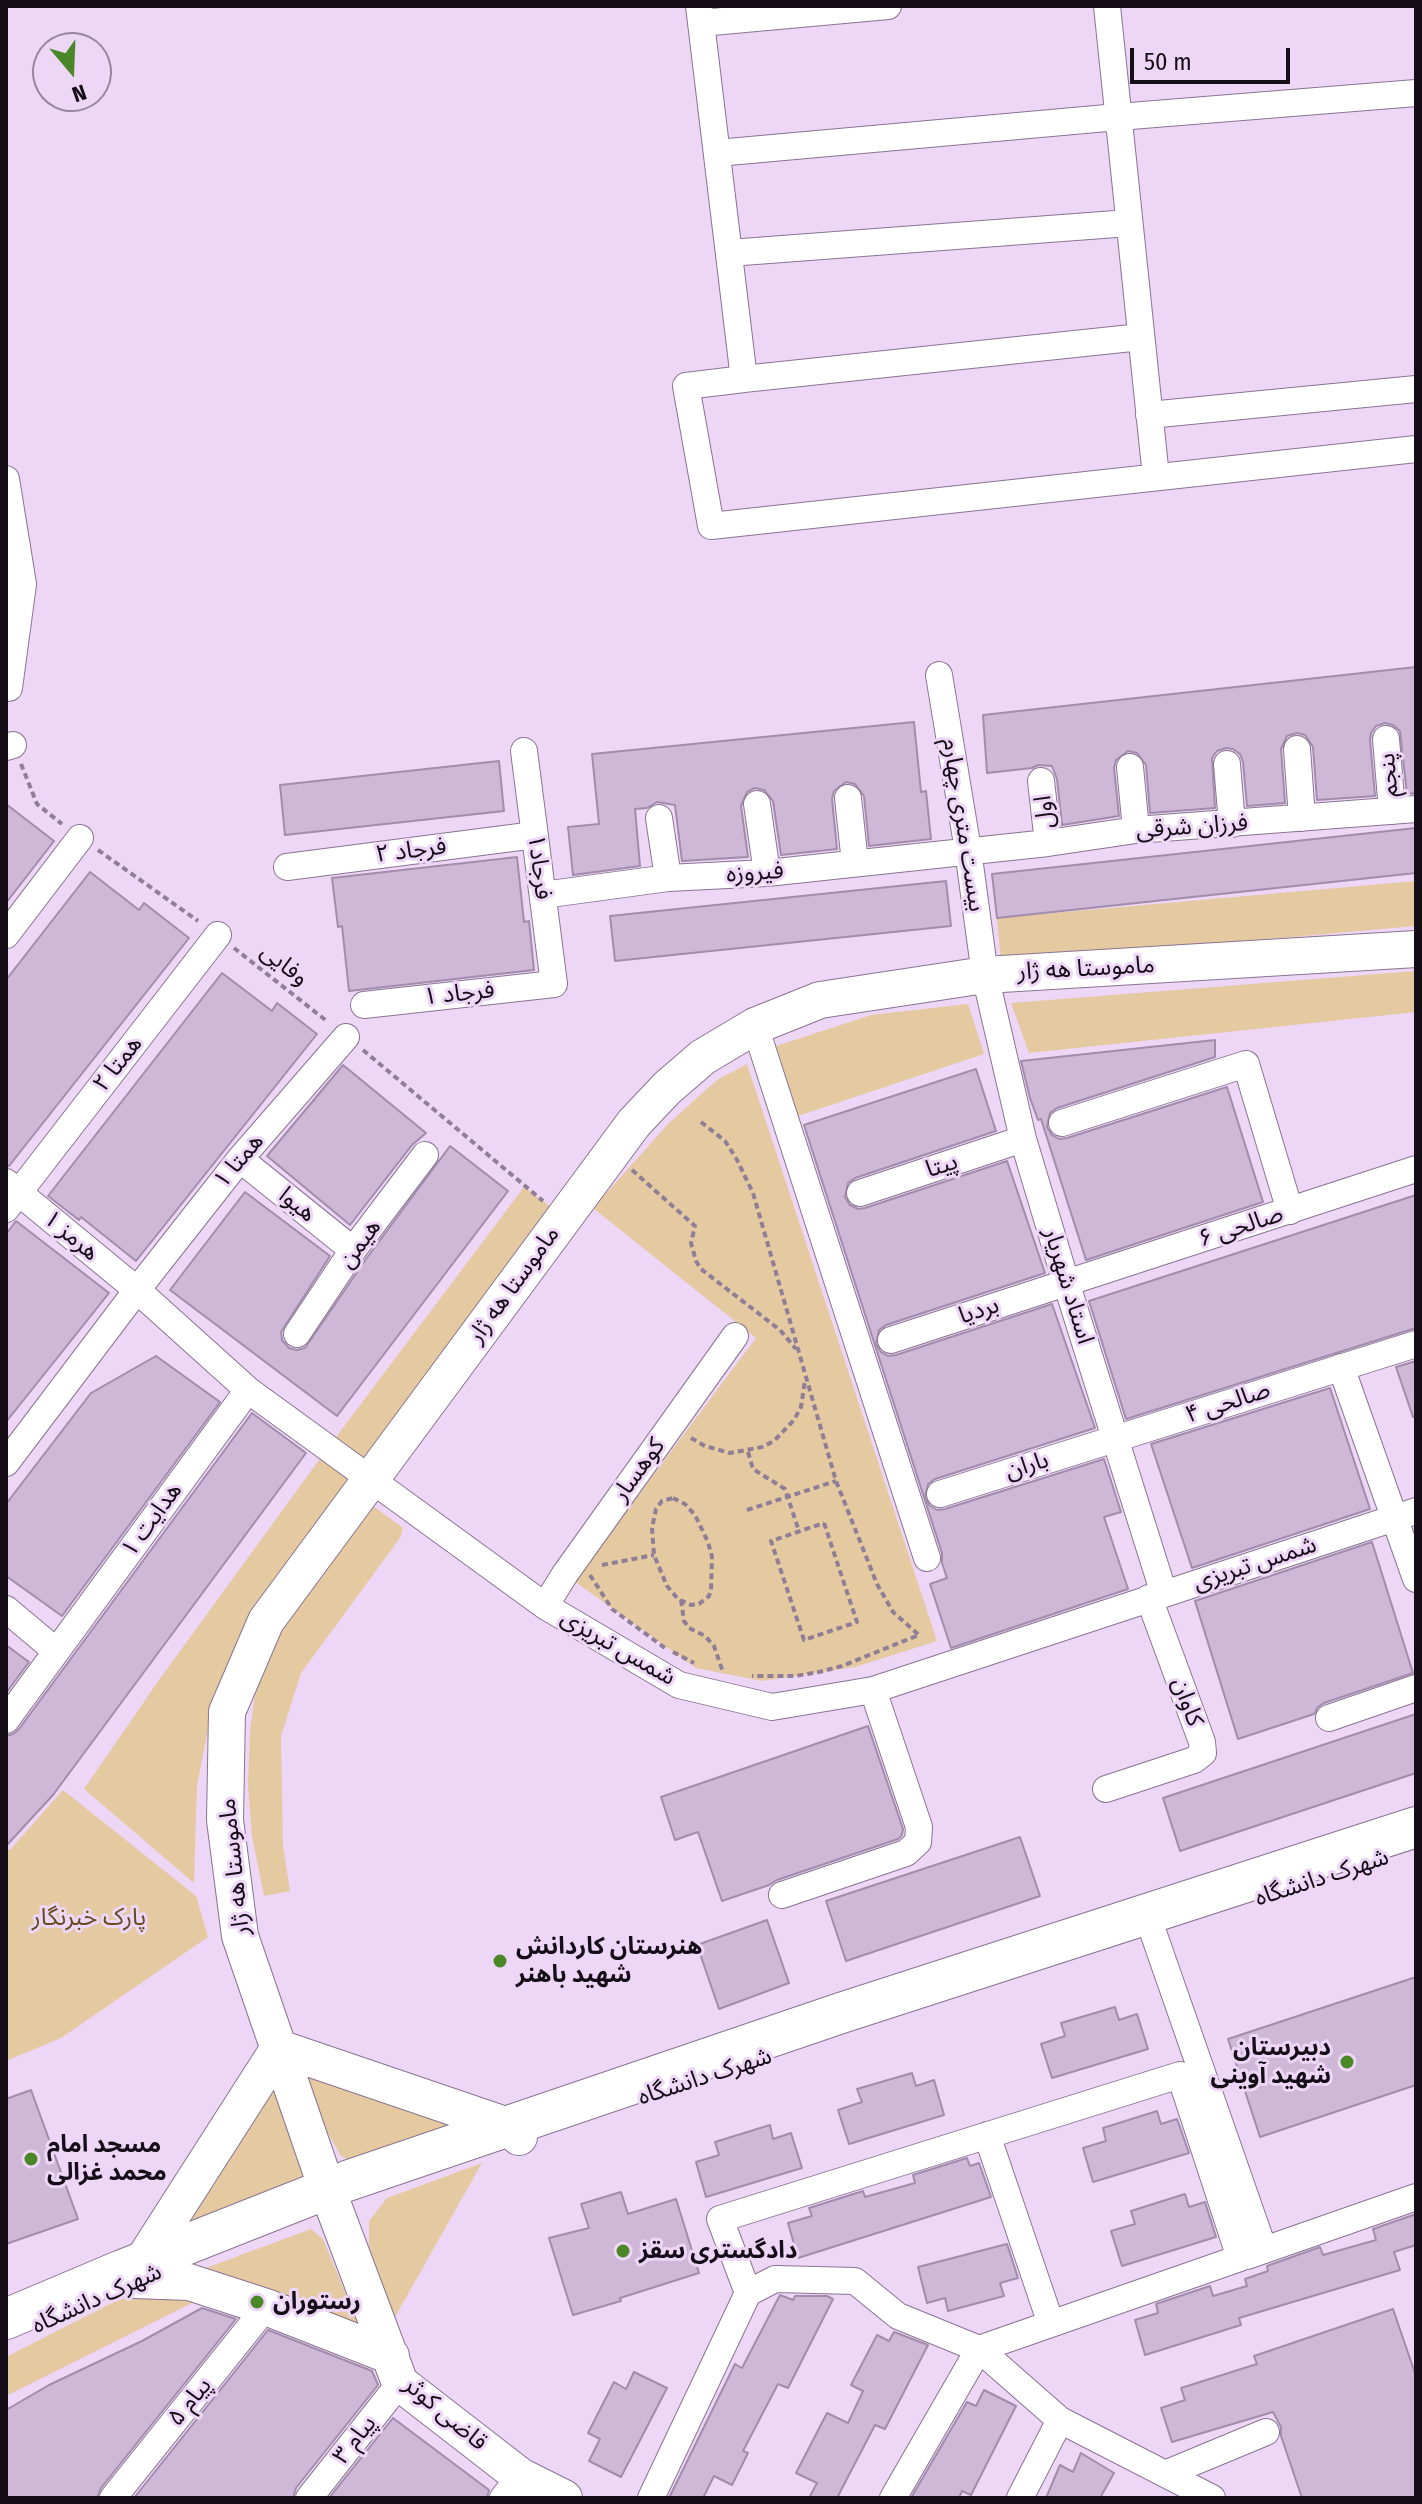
<!DOCTYPE html>
<html>
<head>
<meta charset="utf-8">
<style>
	body { margin:0 }
	#map { position:relative; width:1422px; height:2504px; overflow:hidden; background:#eed6f7; font-family:"Fira Sans Condensed",sans-serif }
	canvas { display:block }
	.frame { position:absolute; inset:0; border:8px solid #150d18; pointer-events:none }
	.north { position:absolute; left:32px; top:32px; width:80px; height:80px; box-sizing:border-box; background:#eed6f7; border:2px solid #97869e; border-radius:50%; rotate:161deg; font-size:22px; font-weight:700; line-height:32px; text-align:center; color:#150d18 }
	.north::after { content:''; display:block; margin:auto; width:28px; height:36px; background:#498727; clip-path:polygon(50% 0,100% 100%,50% 72%,0 100%) }
	.scale { position:absolute; left:1130px; top:48px; width:160px; height:36px; box-sizing:border-box; border:4px solid #150d18; border-top:0; padding-left:10px; font-size:24px; line-height:28px; white-space:nowrap; color:#150d18; -webkit-text-stroke:6px #eed6f7; paint-order:stroke }
</style>
</head>
<body>
<div id="map">
<canvas width="1422" height="2504"></canvas>
<div class="frame"></div>
<div class="north">N</div>
<div class="scale">50 m</div>
</div>
<script>
const context = document.querySelector('canvas').getContext('2d');
context.lineJoin = 'round';
function paint(path, color) { context.fillStyle = color; context.fill(path, 'evenodd'); }
const toPath = rows => new Path2D(rows.map(r => 'M' + r).join(''));
function strokePath(path, color, width, dash) { context.strokeStyle = color; context.lineWidth = width; context.lineCap = dash ? 'butt' : 'round'; context.setLineDash(dash || []); context.stroke(path); }
function label(font, color, halo, rows, align = 'center') {
  context.font = font + ' "Fira Sans Condensed","Noto Sans Arabic",sans-serif'; context.lineWidth = 6; context.setLineDash([]); context.textBaseline = 'middle'; context.strokeStyle = halo; context.fillStyle = color; for (const [text, x, y, turn = 0] of rows) {
    context.save(); context.translate(x, y); context.rotate((+turn || 0) * Math.PI / 180); context.textAlign = isNaN(turn) ? turn : align; if (halo) context.strokeText(text, 0, 0); context.fillText(text, 0, 0); context.restore();
  }
}
paint(toPath([
	[1416,881,1416,926,1001,963,997,918],
	[1416,971,1416,1012,1029,1053,1011,1003],
	[968,1004,984,1054,798,1116,776,1046,871,1015],
	[747,1064,937,1641,855,1667,762,1681,696,1668,574,1581,756,1338,593,1208,669,1123,717,1080],
	[524,1187,550,1206,211,1715,197,1785,194,1883,84,1789,159,1680,327,1449],
	[369,1503,403,1528,400,1538,301,1673,281,1736,283,1846,290,1891,264,1896,252,1836,248,1786,250,1731,255,1694,277,1633],
	[63,1790,196,1896,208,1937,61,2038,6,2061,6,1848,10,1850],
	[304,2070,481,2130,367,2169,341,2156,320,2120],
	[269,2079,303,2169,303,2181,171,2234],
	[482,2163,391,2324,369,2245,369,2221,387,2198],
	[311,2229,323,2239,360,2328,203,2269],
	[147,2285,202,2298,6,2396,6,2357]
]), '#e4c9a1');
const building = toPath([
	[1416,667,1416,793,1407,794,1400,731,1393,725,1385,723,1376,726,1371,733,1370,740,1375,796,1317,800,1313,747,1305,735,1297,733,1287,736,1281,749,1285,803,1247,806,1243,762,1240,754,1233,749,1226,748,1217,751,1212,758,1215,808,1150,813,1146,765,1137,753,1128,751,1116,760,1114,768,1119,816,1062,825,1057,779,1052,766,1038,765,1032,768,987,773,983,715,1416,667],
	[914,722,921,792,926,791,931,839,869,846,864,796,855,784,846,782,834,791,832,799,837,849,781,855,773,801,764,790,755,788,747,792,741,806,748,857,682,861,675,805,657,802,647,808,635,809,640,866,573,875,568,827,599,824,592,754,914,722],
	[499,761,504,811,285,835,280,785,499,761],
	[6,804,54,841,6,903,6,804],
	[1416,828,1416,873,997,918,992,874,1416,828],
	[517,857,524,922,529,921,534,970,349,991,342,926,338,927,332,878,517,857],
	[90,872,139,910,144,903,189,938,9,1166,6,1166,6,980,90,872],
	[946,881,951,926,615,961,610,916,946,881],
	[222,973,272,1011,277,1003,317,1034,136,1261,81,1217,79,1220,48,1196,222,973],
	[1215,1040,1215,1057,1057,1108,1050,1113,1047,1127,1052,1135,1059,1139,1067,1138,1227,1087,1263,1202,1086,1260,1041,1119,1038,1120,1030,1098,1021,1061,1215,1040],
	[343,1065,426,1133,412,1145,350,1225,267,1156,343,1065],
	[976,1069,996,1131,855,1178,848,1183,845,1197,850,1205,858,1209,865,1208,1007,1161,1045,1273,886,1325,879,1330,876,1344,881,1352,888,1356,896,1355,1052,1304,1095,1428,935,1479,928,1484,925,1498,930,1506,937,1510,945,1509,1104,1459,1121,1512,1104,1517,1128,1589,951,1648,930,1584,947,1578,942,1563,942,1553,804,1125,976,1069],
	[450,1146,508,1191,337,1416,170,1290,245,1192,330,1256,281,1332,282,1340,289,1348,297,1350,305,1348,366,1259,450,1146],
	[1416,1195,1416,1328,1126,1419,1089,1301,1416,1195],
	[16,1221,109,1293,6,1422,6,1234,16,1221],
	[156,1356,220,1402,62,1616,6,1576,6,1504,91,1393,156,1356],
	[1416,1361,1416,1416,1413,1417,1396,1367,1416,1361],
	[1330,1388,1370,1509,1192,1568,1151,1444,1330,1388],
	[252,1413,306,1453,53,1795,6,1846,6,1736,13,1734,19,1729,252,1413],
	[1372,1542,1413,1673,1324,1703,1318,1707,1314,1714,1238,1739,1195,1601,1372,1542],
	[6,1645,29,1662,6,1693,6,1645],
	[1416,1714,1416,1773,1180,1851,1163,1798,1416,1714],
	[868,1726,903,1829,902,1835,898,1839,777,1880,769,1885,722,1901,698,1832,675,1840,661,1797,868,1726],
	[1020,1837,1040,1896,846,1961,826,1901,1020,1837],
	[767,1920,789,1983,719,2009,697,1945,767,1920],
	[1416,1977,1416,2085,1260,2137,1228,2039,1416,1977],
	[1115,2007,1119,2020,1137,2014,1148,2049,1052,2078,1041,2044,1065,2036,1061,2023,1115,2007],
	[912,2073,916,2086,934,2080,944,2115,849,2144,838,2110,862,2102,857,2089,912,2073],
	[31,2090,78,2219,6,2244,6,2099,31,2090],
	[1157,2111,1161,2124,1177,2119,1189,2153,1093,2182,1083,2148,1106,2141,1103,2128,1157,2111],
	[770,2125,773,2139,791,2133,802,2168,706,2197,696,2162,719,2155,715,2142,770,2125],
	[967,2158,970,2166,979,2163,991,2197,798,2258,788,2223,812,2216,809,2208,863,2191,865,2197,915,2183,913,2175,967,2158],
	[621,2192,628,2214,676,2199,699,2273,620,2298,621,2301,573,2315,549,2238,589,2228,581,2204,621,2192],
	[1185,2194,1189,2207,1205,2202,1216,2237,1122,2266,1111,2231,1135,2224,1131,2211,1185,2194],
	[1416,2214,1416,2245,1394,2252,1400,2270,1239,2318,1241,2325,1145,2355,1135,2320,1158,2313,1156,2304,1210,2286,1213,2296,1247,2286,1245,2279,1268,2271,1267,2266,1320,2247,1323,2255,1376,2240,1373,2229,1416,2214],
	[1007,2244,1018,2278,1000,2283,1004,2296,948,2311,945,2298,927,2303,918,2267,1007,2244],
	[780,2295,793,2300,795,2296,827,2296,833,2299,788,2388,778,2384,743,2451,748,2453,732,2485,714,2476,703,2498,669,2498,735,2364,742,2368,780,2295],
	[202,2308,236,2319,101,2488,97,2498,6,2498,6,2410,49,2385,142,2341,202,2308],
	[1393,2309,1416,2376,1416,2498,1302,2498,1281,2436,1281,2427,1273,2412,1172,2442,1161,2408,1185,2400,1181,2388,1257,2364,1254,2356,1393,2309],
	[268,2330,372,2371,378,2385,296,2488,293,2498,134,2498,268,2330],
	[894,2332,928,2345,885,2429,875,2425,837,2498,809,2498,817,2483,796,2473,827,2413,848,2423,863,2391,851,2385,877,2335,889,2341,894,2332],
	[634,2372,667,2388,621,2477,589,2461,600,2439,588,2433,614,2382,626,2389,634,2372],
	[984,2390,1016,2406,971,2495,962,2491,959,2498,911,2498,967,2402,976,2406,984,2390],
	[393,2418,489,2490,487,2498,329,2498,393,2418],
	[1081,2453,1114,2473,1100,2498,1046,2498,1060,2465,1073,2472,1081,2453]
]);
paint(building, '#ceb7d7');
strokePath(building, '#a28cab', 2);
const street = toPath([
	[699,6,744,379,686,386,711,526,1416,449],
	[1107,6,1156,477],
	[701,23,888,6],
	[717,153,1118,117,1416,93],
	[729,253,1129,223],
	[734,380,1141,337],
	[1149,415,1416,389],
	[6,479,23,584,6,586],
	[939,675,968,850,985,975,1023,1139,1066,1282,1164,1594],
	[9,688,23,584],
	[1386,739,1392,811],
	[6,747,13,745],
	[1297,749,1302,818],
	[1227,764,1232,824],
	[1130,767,1136,830],
	[1041,781,1048,843],
	[848,798,855,863],
	[757,804,767,873],
	[659,818,668,878],
	[287,867,535,835],
	[543,895,668,878,767,873,1048,843,1136,830,1416,809],
	[6,935,80,838],
	[364,1005,554,984,524,751],
	[755,1026,927,1558],
	[1062,1123,1246,1064,1290,1211],
	[240,1159,353,1250],
	[6,1182,137,1290,248,1390,545,1606,679,1685,772,1707,873,1690,1416,1511],
	[860,1193,1023,1139],
	[6,1209,218,935],
	[297,1334,353,1250,425,1155],
	[891,1340,1416,1169],
	[1341,1367,1416,1579],
	[6,1463,137,1290,240,1159,346,1037],
	[940,1494,1416,1344],
	[545,1606,565,1574,735,1336],
	[6,1609,56,1651],
	[1329,1718,1416,1688],
	[6,1720,248,1390],
	[1106,1789,1194,1760,1203,1753,1202,1742,1149,1598],
	[782,1895,906,1853,918,1842,919,1827,873,1690],
	[1153,1932,1264,2250],
	[987,2135,1051,2324],
	[1247,2256,1416,2197],
	[1165,2474,1266,2432],
	[113,2498,266,2307],
	[309,2498,400,2383],
	[503,2498,520,2476],
	[651,2498,748,2293],
	[893,2498,979,2349,1240,2258,1180,2075,720,2219,748,2293,775,2279,855,2281,898,2316,979,2349,1060,2420,1212,2498],
	[1020,2498,1060,2420]
]);
const secondary = toPath([
	[391,2356,266,2307,189,2282,134,2280,142,2262,279,2048,508,2126,519,2137],
	[564,2498,520,2476,400,2383,327,2189,240,1936,225,1820,227,1712,266,1621,634,1123,667,1088,703,1057,755,1026,820,1000,985,975,1416,949]
]);
const primary = toPath([
	[6,2319,122,2270,347,2181,841,2013,1416,1827]
]);
strokePath(street, '#897491', 28);
strokePath(secondary, '#897491', 38);
strokePath(primary, '#897491', 42);
strokePath(toPath([
	[21,764,37,804,62,824],
	[98,850,198,921],
	[234,948,328,1022],
	[363,1050,543,1201],
	[701,1122,725,1141,736,1158,753,1193,836,1481,877,1584,893,1612,919,1635,842,1666,819,1672,795,1676,752,1676],
	[632,1170,695,1226,691,1243,696,1261,701,1269,780,1330,796,1349],
	[691,1438,705,1446,730,1453,762,1447,774,1441,794,1420,801,1407,805,1380],
	[748,1452,753,1469,785,1489,799,1531],
	[673,1498,685,1504,695,1515,708,1542,712,1557,711,1589,709,1596,699,1604,691,1605,678,1599,667,1586,654,1555,652,1528,656,1509,662,1501,673,1498],
	[747,1510,836,1481],
	[824,1523,857,1622,804,1640,771,1541,824,1523],
	[602,1565,654,1555],
	[590,1575,612,1609,665,1648],
	[681,1600,684,1621,689,1628,705,1636,714,1646,723,1672],
	[673,1652,694,1663]
]), '#8f7e96', 4, [6, 4]);
strokePath(street, '#fff', 26);
strokePath(secondary, '#fff', 36);
strokePath(primary, '#fff', 40);
for (const [x, y, r, color] of [
	[500,1961,8,"#498727"],
	[1347,2062,8,"#498727"],
	[31,2159,8,"#498727"],
	[623,2251,8,"#498727"],
	[257,2302,8,"#498727"]
]) { const dot = new Path2D(); dot.arc(x, y, r, 0, 2 * Math.PI); context.fillStyle = color; context.fill(dot); strokePath(dot, '#eed6f7', 3); }
label('24px', '#150d18', '#eed6f7', [
	["پنجم",1389,775,-95],
	["اول",1045,812,-96],
	["بیست متری چهارم",963,825,81],
	["فرزان شرقی",1192,827,-4],
	["فرجاد ۲",411,851,-7],
	["فرجاد۱",539,867,83],
	["فیروزه",755,873,-4],
	["وفایی",284,965,38],
	["ماموستا هه ژار",1086,969,-3],
	["فرجاد ۱",459,994,-6],
	["همتا ۲",118,1064,-52],
	["همتا ۱",239,1161,-50],
	["پیتا",942,1166,-18],
	["هیوا",297,1205,39],
	["صالحی ۶",1241,1227,-18],
	["هرمز ۱",71,1236,40],
	["هیمن",360,1244,-54],
	["ماموستا هه ژار",514,1285,-54],
	["استاد شهریار",1068,1286,73],
	["بردیا",979,1311,-18],
	["صالحی ۴",1228,1403,-18],
	["باران",1027,1466,-17],
	["کوهسار",639,1470,-54],
	["هدایت ۱",152,1520,-54],
	["شمس تبریزی",1255,1564,-18],
	["شمس تبریزی",618,1648,30],
	["کاوان",1187,1702,70],
	["ماموستا هه ژار",235,1867,-96],
	["شهرک دانشگاه",1322,1878,-18],
	["شهرک دانشگاه",705,2077,-18],
	["شهرک دانشگاه",97,2299,-24],
	["پیام ۵",190,2402,-51],
	["قاضی کوثر",445,2414,40],
	["پیام ۳",355,2440,-52]
]);
label('24px', '#664a1d', '#eed6f7', [
	["پارک خبرنگار",89,1918]
]);
label('bold 24px', '#150d18', '#eed6f7', [
	["هنرستان کاردانش",516,1947],
	["شهید باهنر",516,1975],
	["دبیرستان",1331,2048,"right"],
	["شهید آوینی",1331,2076,"right"],
	["مسجد امام",47,2145],
	["محمد غزالی",47,2173],
	["دادگستری سقز",639,2251],
	["رستوران",273,2302]
], 'left');
</script>
</body>
</html>
